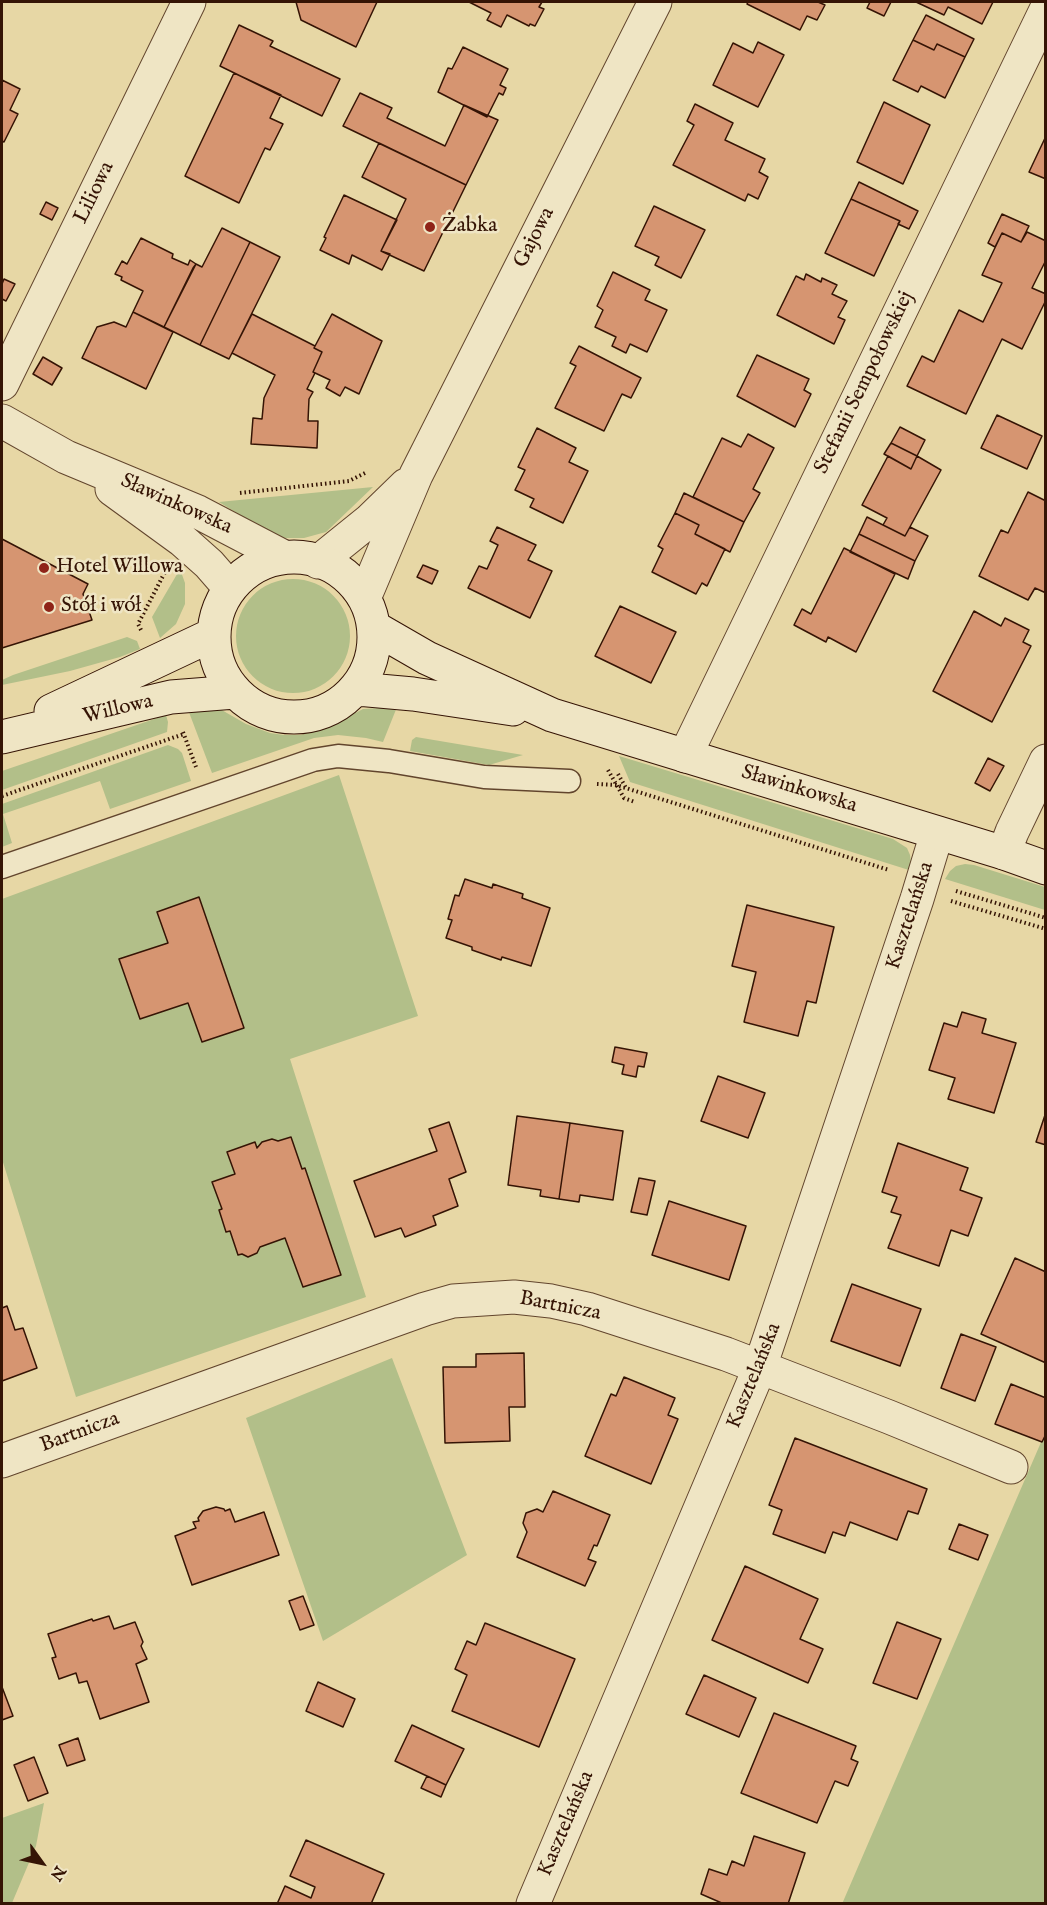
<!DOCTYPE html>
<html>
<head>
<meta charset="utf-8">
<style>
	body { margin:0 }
	#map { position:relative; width:1047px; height:1905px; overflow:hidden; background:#e7d7a5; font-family:"IM FELL English",serif }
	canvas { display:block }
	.frame { position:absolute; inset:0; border:3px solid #351405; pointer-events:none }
	.north { position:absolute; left:12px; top:1833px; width:60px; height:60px; -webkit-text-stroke:4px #efe5c4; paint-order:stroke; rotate:123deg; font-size:16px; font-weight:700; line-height:24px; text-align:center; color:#351405 }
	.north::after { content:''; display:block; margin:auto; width:21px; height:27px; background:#351405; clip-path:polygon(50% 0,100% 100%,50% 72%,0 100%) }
</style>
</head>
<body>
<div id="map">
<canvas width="1047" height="1905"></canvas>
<div class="frame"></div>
<div class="north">N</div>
</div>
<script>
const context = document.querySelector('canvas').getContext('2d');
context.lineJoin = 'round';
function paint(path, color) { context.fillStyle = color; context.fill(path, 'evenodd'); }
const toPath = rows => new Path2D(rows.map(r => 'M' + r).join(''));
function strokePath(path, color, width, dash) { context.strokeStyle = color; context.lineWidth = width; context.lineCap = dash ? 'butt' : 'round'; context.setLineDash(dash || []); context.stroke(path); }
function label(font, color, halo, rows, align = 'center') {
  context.font = font + ' "IM FELL English",serif'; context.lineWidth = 5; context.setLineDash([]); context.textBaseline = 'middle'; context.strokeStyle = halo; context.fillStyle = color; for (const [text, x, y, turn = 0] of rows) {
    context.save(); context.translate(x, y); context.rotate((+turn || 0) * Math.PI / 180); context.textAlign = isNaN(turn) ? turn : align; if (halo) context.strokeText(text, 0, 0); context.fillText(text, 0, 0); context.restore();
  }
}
paint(toPath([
	[373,487,326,532,304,538,285,538,267,532,219,502],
	[180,569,185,583,185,604,176,624,160,638,152,617],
	'236 636a57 57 0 1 1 114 0a57 57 0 1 1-114 0Z',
	[127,637,137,641,140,649,120,657,70,671,2,685,2,680,13,675],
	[187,707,220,709,246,724,270,733,284,735,301,735,324,729,363,709,397,707,383,742,366,738,338,735,314,738,212,773],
	[166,715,168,722,167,732,2,790,2,771],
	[416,737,523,755,489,765,410,751,412,740],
	[168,745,178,749,182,753,191,781,110,809,100,781,3,814,12,843,2,847,2,804],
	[619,756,893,839,907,848,910,855,912,871,630,782],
	[339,775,418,1016,290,1059,366,1297,76,1397,2,1159,2,899],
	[965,864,974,865,1045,887,1045,910,945,879,950,871,956,866],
	[392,1358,467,1555,323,1641,246,1418],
	[1045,1433,1045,1903,842,1904,1013,1507],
	[44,1803,36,1846,12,1903,2,1903,2,1818]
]), '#b2bf89');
const building = toPath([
	[296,2,377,2,356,47,301,20,296,2],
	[469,2,542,2,539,7,544,9,535,26,530,24,529,26,507,15,501,27,487,20,491,13,469,2],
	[748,2,818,2,825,5,817,20,807,16,800,30,747,4,748,2],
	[870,2,891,2,884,16,867,8,870,2],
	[916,2,993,2,982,24,948,7,944,15,916,2],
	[926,15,974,39,965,57,937,44,934,50,913,40,926,15],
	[239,25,273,41,270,46,340,79,322,116,220,66,239,25],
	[913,40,934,50,937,44,965,57,945,98,921,86,918,92,893,80,913,40],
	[758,42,784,55,758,107,713,85,733,43,753,53,758,42],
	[463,47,508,69,500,85,506,88,503,95,499,93,487,117,438,92,448,68,452,69,463,47],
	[234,73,281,95,270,118,283,124,270,150,265,148,239,203,185,176,234,73],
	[2,80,20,89,10,110,18,114,4,142,2,141,2,80],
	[360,93,392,108,387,118,445,146,464,105,498,120,466,185,343,126,360,93],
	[884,102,930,125,903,184,857,162,884,102],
	[695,104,733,123,725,140,765,159,759,172,768,177,758,199,748,194,745,201,673,165,694,125,687,121,695,104],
	[1046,136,1046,179,1029,172,1046,136],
	[379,143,466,185,424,271,381,251,406,199,362,177,379,143],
	[859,182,918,211,909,229,898,224,900,221,851,199,859,182],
	[344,195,397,220,381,251,390,254,382,270,352,255,349,264,320,250,326,238,324,237,344,195],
	[851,199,900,221,874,276,825,253,851,199],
	[46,202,58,208,52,220,40,214,46,202],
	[654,206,705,230,681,278,655,265,659,257,635,246,654,206],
	[1002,214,1029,226,1021,242,1002,233,995,247,988,243,1002,214],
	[222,228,250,242,200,345,164,327,193,268,196,264,202,267,222,228],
	[1027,232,1046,241,1046,260,1032,288,1046,294,1046,300,1022,349,1002,339,966,414,907,386,922,356,934,362,959,310,983,322,1002,283,982,275,1002,233,1021,242,1027,232],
	[141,238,173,254,172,258,188,265,190,260,196,264,164,327,133,312,143,291,121,280,122,277,115,274,122,261,127,264,141,238],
	[250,242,280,257,229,359,200,345,250,242],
	[613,272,650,290,645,300,667,310,647,352,630,344,626,353,612,346,616,337,595,327,603,310,597,306,613,272],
	[806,274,821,282,822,278,837,285,832,294,847,301,838,317,845,320,834,344,777,315,796,276,804,280,806,274],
	[4,279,15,284,6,301,2,299,2,284,4,279],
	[133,312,173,332,146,389,82,358,97,327,114,322,126,327,133,312],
	[252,314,315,346,314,348,322,352,313,372,315,373,307,389,313,392,309,399,308,421,318,421,317,448,251,444,253,418,262,419,264,398,275,375,232,353,252,314],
	[332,314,382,341,359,394,345,387,340,396,326,388,330,380,313,372,322,352,314,348,332,314],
	[579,346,641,378,631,398,622,394,604,431,555,408,576,366,570,363,579,346],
	[757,355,809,379,804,390,811,394,795,427,737,396,757,355],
	[43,357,62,368,52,385,33,374,43,357],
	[997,415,1042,436,1027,469,981,448,997,415],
	[900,427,925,440,917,456,891,443,900,427],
	[537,428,576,448,569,462,588,471,563,523,530,507,534,499,515,490,525,470,518,467,537,428],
	[748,434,774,448,753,489,760,493,744,522,693,497,722,438,741,447,748,434],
	[891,443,917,456,911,469,884,454,891,443],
	[888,456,911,469,917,456,941,470,905,536,883,525,887,518,862,505,888,456],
	[1028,492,1046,501,1046,593,1035,588,1028,600,979,576,1001,530,1008,533,1028,492],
	[684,493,744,522,730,552,695,534,699,525,675,513,684,493],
	[675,513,699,525,695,534,725,549,707,586,702,583,696,594,652,572,663,549,658,546,675,513],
	[867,517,905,536,910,527,928,536,915,561,859,534,867,517],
	[497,527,536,545,528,560,552,571,530,618,468,588,479,566,487,569,498,545,490,541,497,527],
	[859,534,915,561,908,579,850,552,859,534],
	[2,539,88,584,83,594,92,620,2,648,2,539],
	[844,548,895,574,856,652,828,637,826,642,794,625,802,609,811,614,844,548],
	[423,565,438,571,432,584,417,577,423,565],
	[620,606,676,632,651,683,595,656,620,606],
	[974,611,1001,626,1005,618,1029,630,1023,642,1031,646,992,722,933,691,974,611],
	[988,758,1004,766,990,791,975,783,988,758],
	[465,879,492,888,493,884,523,894,522,898,550,908,531,966,502,957,501,960,472,950,472,947,446,938,452,920,448,919,455,895,459,896,465,879],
	[199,897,244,1028,202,1042,188,1003,140,1019,119,959,168,943,157,912,199,897],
	[747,905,834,927,816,1003,807,1001,798,1036,744,1022,756,972,732,966,747,905],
	[962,1012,986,1019,982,1033,1016,1043,994,1113,948,1099,955,1078,929,1070,944,1023,957,1027,962,1012],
	[615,1047,647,1053,644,1067,638,1066,636,1077,622,1074,624,1065,612,1062,615,1047],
	[718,1076,765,1093,748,1138,701,1121,718,1076],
	[1046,1112,1046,1145,1036,1142,1046,1112],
	[517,1116,570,1123,559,1199,540,1196,541,1190,508,1185,517,1116],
	[449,1122,466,1172,449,1179,458,1206,433,1216,436,1225,405,1237,401,1228,375,1237,354,1181,437,1151,429,1129,449,1122],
	[570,1123,623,1131,613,1200,580,1195,579,1202,559,1199,570,1123],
	[291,1137,302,1169,305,1168,341,1275,303,1287,285,1238,260,1247,257,1253,248,1257,242,1254,238,1255,230,1231,226,1232,219,1210,222,1209,212,1182,235,1174,227,1152,255,1142,257,1148,262,1142,272,1139,278,1141,291,1137],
	[898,1143,968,1168,960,1190,982,1198,968,1236,951,1230,939,1266,888,1248,901,1215,891,1212,897,1197,882,1192,898,1143],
	[639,1178,655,1181,647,1215,631,1212,639,1178],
	[669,1201,746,1226,729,1280,652,1255,669,1201],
	[1015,1258,1046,1272,1046,1363,981,1334,1015,1258],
	[852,1284,921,1309,900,1366,831,1341,852,1284],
	[7,1306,15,1330,23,1328,37,1368,2,1381,2,1308,7,1306],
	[961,1334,996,1347,975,1401,941,1388,961,1334],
	[524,1353,525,1407,509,1407,510,1441,445,1443,443,1367,476,1367,476,1354,524,1353],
	[624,1377,675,1398,668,1415,678,1419,651,1484,585,1456,611,1394,616,1396,624,1377],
	[1011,1384,1046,1398,1046,1434,1042,1442,995,1424,1011,1384],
	[795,1438,927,1489,918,1514,908,1511,897,1540,850,1522,845,1536,833,1532,825,1553,773,1534,782,1510,769,1505,795,1438],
	[553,1491,610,1515,597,1546,594,1545,588,1559,596,1562,585,1586,517,1557,527,1532,523,1523,526,1513,537,1509,543,1512,553,1491],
	[216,1507,224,1509,225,1511,230,1509,235,1522,264,1512,279,1555,192,1585,175,1536,196,1528,193,1522,199,1521,198,1518,203,1511,216,1507],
	[959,1524,988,1535,978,1560,949,1549,959,1524],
	[745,1566,818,1599,800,1639,823,1649,808,1683,712,1640,745,1566],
	[303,1596,314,1625,300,1630,289,1601,303,1596],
	[109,1616,114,1629,135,1622,143,1642,141,1646,147,1659,136,1664,149,1702,100,1719,87,1681,79,1683,76,1673,59,1679,52,1658,56,1657,48,1634,92,1619,93,1621,109,1616],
	[897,1622,941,1639,917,1699,873,1683,897,1622],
	[485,1623,575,1659,539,1747,452,1711,467,1675,455,1669,467,1641,476,1645,485,1623],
	[704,1675,756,1698,739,1737,686,1714,704,1675],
	[318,1682,355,1699,343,1727,306,1711,318,1682],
	[2,1687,13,1716,2,1720,2,1687],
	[774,1713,856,1746,851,1759,858,1762,848,1786,835,1781,817,1823,741,1793,774,1713],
	[412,1725,464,1749,446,1785,395,1761,412,1725],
	[78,1738,85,1760,67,1766,59,1745,78,1738],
	[34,1757,48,1793,28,1801,14,1765,34,1757],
	[427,1776,446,1785,441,1797,421,1788,427,1776],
	[754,1836,805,1853,788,1904,724,1904,701,1894,709,1869,727,1875,732,1861,744,1866,754,1836],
	[306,1840,384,1874,371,1904,277,1904,285,1886,311,1898,315,1887,290,1876,306,1840]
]);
paint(building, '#d69571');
strokePath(building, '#351405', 1.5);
const lane = toPath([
	[2,867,313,760,338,756,389,761,484,777,569,781]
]);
const street = toPath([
	[2,384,189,2],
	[2,421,66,457,198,512,284,557],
	[112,489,182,540,209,564,229,587],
	[318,562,370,520,406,485],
	[365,596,416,475,655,2],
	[685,756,1046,10],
	[1004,853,1012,832,1046,761],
	[2,1461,425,1309,453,1301,514,1297,551,1301,587,1309,726,1354,889,1417,1011,1467],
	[533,1904,760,1367,917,899,937,833]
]);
const secondary = toPath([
	'214 637a80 80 0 1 1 160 0a80 80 0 1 1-160 0Z',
	[375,628,427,658,552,715,1004,853,1046,868],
	[357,689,413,694,513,709],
	[51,711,212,635],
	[2,737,171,697,235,692]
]);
strokePath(lane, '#62452d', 25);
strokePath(street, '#62452d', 35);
strokePath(secondary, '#351405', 35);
strokePath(toPath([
	[240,493,349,481,365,473],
	[141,630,138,624,165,572],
	[183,732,196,767],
	[608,770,624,798,635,802],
	[618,774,626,788],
	[597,784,616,785,889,870],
	[2,796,184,734],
	[956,891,1046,918],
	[951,901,1046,929]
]), '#351405', 4, [1.5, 3]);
strokePath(lane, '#efe5c4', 22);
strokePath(street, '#efe5c4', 33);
strokePath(secondary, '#efe5c4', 33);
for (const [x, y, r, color] of [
	[430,227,6,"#8f2418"],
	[44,568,6,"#8f2418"],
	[49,607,6,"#8f2418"]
]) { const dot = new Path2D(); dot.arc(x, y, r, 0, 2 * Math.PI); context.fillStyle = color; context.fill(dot); strokePath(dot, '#efe5c4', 2); }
label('21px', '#351405', '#efe5c4', [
	["Liliowa",95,193,-64],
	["Gajowa",535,238,-63],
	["Stefanii Sempołowskiej",865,383,-64],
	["Sławinkowska",176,505,24],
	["Willowa",118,710,-13],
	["Sławinkowska",799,790,17],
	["Kasztelańska",911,916,-72],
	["Bartnicza",560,1307,11],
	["Kasztelańska",755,1376,-68],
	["Bartnicza",80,1433,-20],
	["Kasztelańska",567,1824,-67]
]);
label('21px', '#351405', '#efe5c4', [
	["Żabka",442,227],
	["Hotel Willowa",56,568],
	["Stół i wół",61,607]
], 'left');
</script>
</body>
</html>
